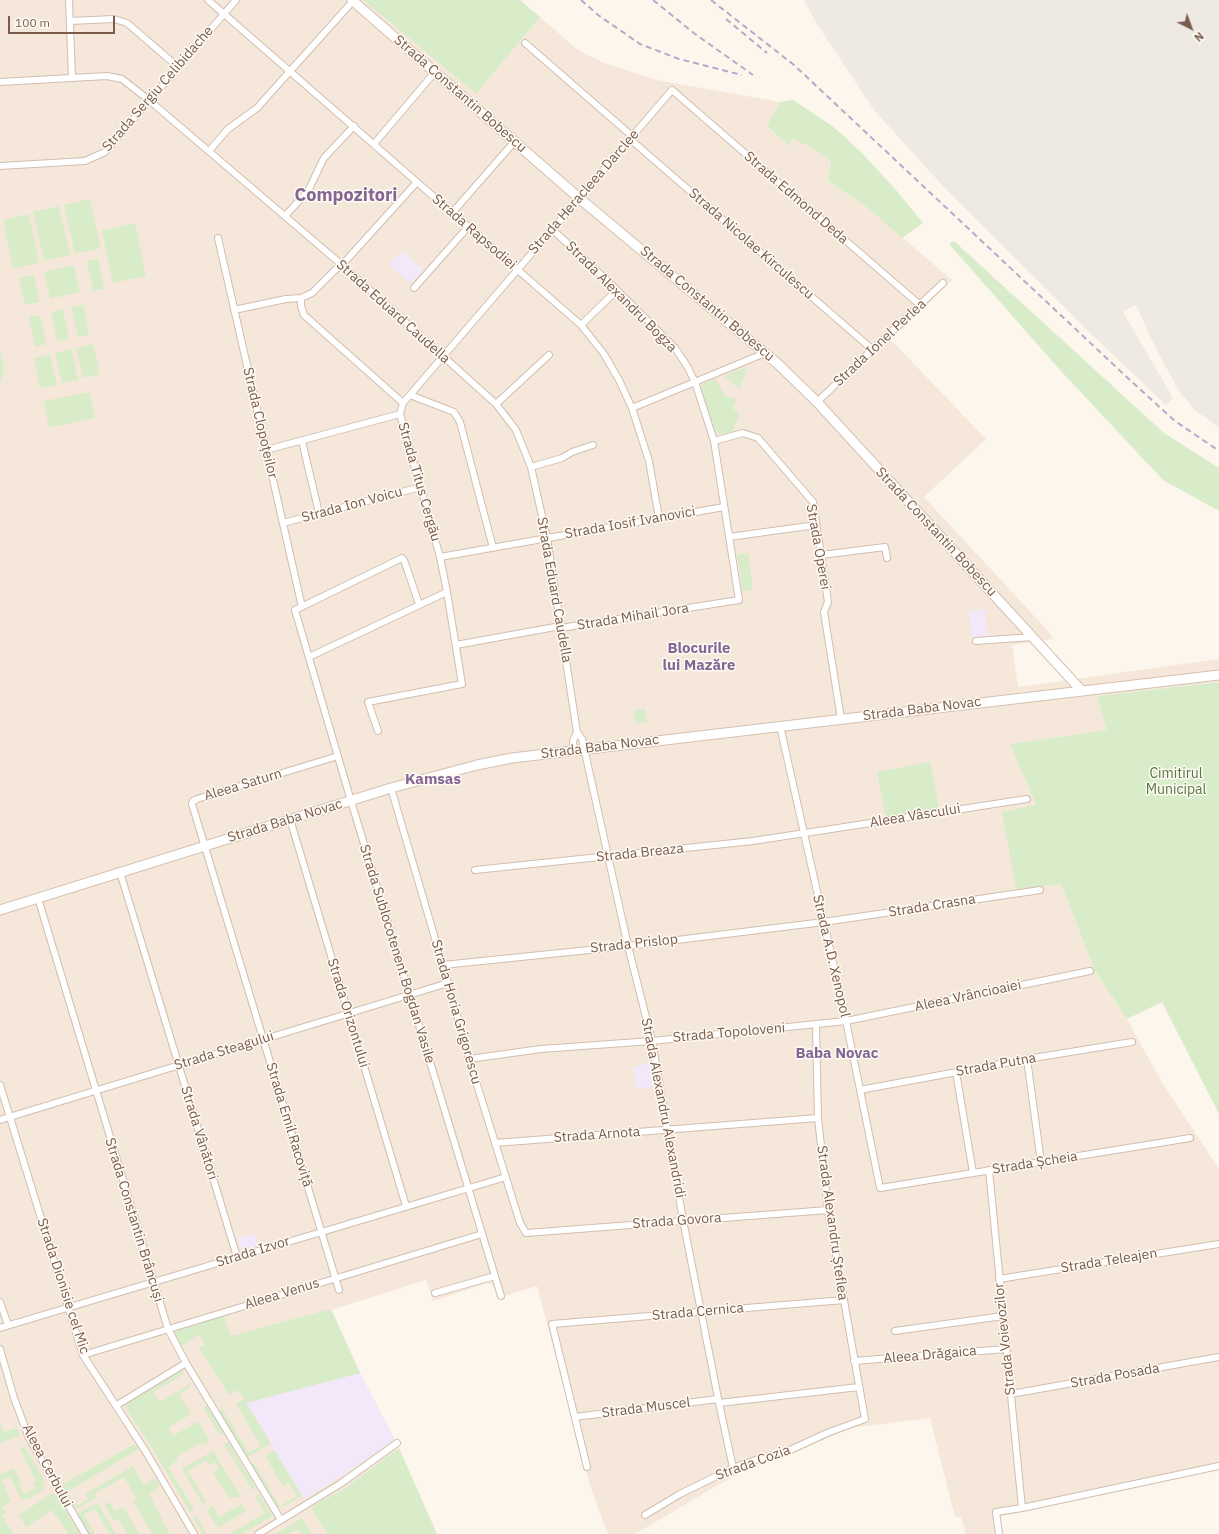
<!DOCTYPE html>
<html>
<head>
<meta charset="utf-8">
<style>
	body { margin:0 }
	#map { position:relative; width:1219px; height:1534px; overflow:hidden; background:#fdf6ec; font-family:"IBM Plex Sans",sans-serif }
	canvas { display:block }
	.north { position:absolute; left:1171px; top:8px; width:40px; height:40px; -webkit-text-stroke:3px #fffaf3; paint-order:stroke; rotate:138deg; font-size:11px; font-weight:700; line-height:16px; text-align:center; color:#7a5c4d }
	.north::after { content:''; display:block; margin:auto; width:14px; height:18px; background:#7a5c4d; clip-path:polygon(50% 0,100% 100%,50% 72%,0 100%) }
	.scale { position:absolute; left:8px; top:16px; width:107px; height:18px; box-sizing:border-box; border:2px solid #7a5c4d; border-top:0; padding-left:5px; font-size:12px; line-height:14px; white-space:nowrap; color:#7a5c4d; -webkit-text-stroke:3px #fffaf3; paint-order:stroke }
</style>
</head>
<body>
<div id="map">
<canvas width="1219" height="1534"></canvas>
<div class="north">N</div>
<div class="scale">100 m</div>
</div>
<script>
const context = document.querySelector('canvas').getContext('2d');
context.lineJoin = 'round';
function paint(path, color) { context.fillStyle = color; context.fill(path, 'evenodd'); }
const toPath = rows => new Path2D(rows.map(r => 'M' + r).join(''));
function strokePath(path, color, width, dash) { context.strokeStyle = color; context.lineWidth = width; context.lineCap = dash ? 'butt' : 'round'; context.setLineDash(dash || []); context.stroke(path); }
function label(font, color, halo, rows, align = 'center') {
  context.font = font + ' "IBM Plex Sans",sans-serif'; context.lineWidth = 3; context.setLineDash([]); context.textBaseline = 'middle'; context.strokeStyle = halo; context.fillStyle = color; for (const [text, x, y, turn = 0] of rows) {
    context.save(); context.translate(x, y); context.rotate((+turn || 0) * Math.PI / 180); context.textAlign = isNaN(turn) ? turn : align; if (halo) context.strokeText(text, 0, 0); context.fillText(text, 0, 0); context.restore();
  }
}
paint(toPath([
	[0,0,363,0,476,94,540,17,578,50,604,63,657,80,780,102,767,126,789,147,792,138,809,146,832,161,828,181,868,208,952,280,891,340,986,439,924,497,1050,633,1053,639,1012,645,1018,687,1219,659,1219,682,1098,696,1107,730,1010,744,1036,805,1002,813,1061,884,1095,971,1127,1019,1161,1081,1219,1169,1219,1470,1000,1517,1003,1534,966,1534,961,1517,955,1517,930,1418,850,1428,783,1458,754,1464,635,1534,608,1534,590,1486,537,1286,498,1298,493,1285,488,1283,433,1301,426,1280,331,1310,360,1373,399,1448,344,1489,311,1507,327,1534,0,1534]
]), '#f5e8da');
paint(toPath([
	[804,0,1219,0,1219,428,1194,409,1179,391,1156,349,1136,305,1123,312,1173,398,1166,405,1088,331,942,185,874,110,817,24]
]), '#efe9e4');
paint(toPath([
	[402,251,423,270,410,283,389,264],
	[985,609,987,637,972,638,969,611],
	[652,1063,656,1086,637,1089,633,1067],
	[254,1233,258,1245,242,1251,238,1238],
	[360,1373,395,1439,343,1475,304,1499,246,1403]
]), '#f3e8fa');
paint(toPath([
	[363,0,520,0,540,17,476,94],
	[793,100,835,128,863,154,896,190,923,223,902,238,868,208,828,181,831,161,809,146,792,139,789,147,767,126,780,102],
	[90,199,101,248,75,254,64,205],
	[59,206,70,255,44,261,33,212],
	[29,214,39,263,13,269,3,220],
	[135,223,146,276,113,283,102,231],
	[954,241,1164,433,1219,468,1219,511,1163,480,1060,370,949,244],
	[98,259,104,289,93,291,87,261],
	[74,265,80,292,50,299,44,272],
	[34,275,39,302,25,305,19,278],
	[83,305,89,335,78,337,71,307],
	[63,309,69,339,57,341,51,312],
	[40,315,46,344,35,347,29,317],
	[93,344,100,374,83,378,76,348],
	[0,349,4,369,0,384],
	[72,349,78,380,62,383,55,353],
	[50,354,57,385,40,388,34,358],
	[744,367,746,371,740,388,724,376],
	[715,379,726,397,736,399,733,408,739,415,733,431,726,434,719,434,714,429,701,387,703,384],
	[90,392,95,418,49,428,44,401],
	[748,553,753,590,743,592,737,555],
	[1219,682,1219,1114,1162,1002,1127,1019,1095,971,1061,884,1016,889,1002,812,1036,805,1010,744,1107,730,1097,696],
	[645,709,647,722,636,723,634,711],
	[930,762,939,808,886,819,877,772],
	[331,1309,360,1373,246,1403,271,1443,246,1458,219,1411,222,1409,249,1453,261,1446,236,1404,244,1399,238,1390,229,1395,199,1348,205,1344,199,1335,181,1346,173,1332,223,1315,231,1336],
	[182,1370,184,1374,153,1392,160,1402,190,1384,191,1387,179,1394,191,1414,168,1428,173,1436,198,1421,210,1441,202,1445,200,1443,177,1457,178,1460,168,1467,194,1509,190,1512,152,1448,125,1407,131,1400],
	[207,1405,224,1433,220,1435,203,1407],
	[0,1421,4,1432,17,1428,20,1436,0,1443],
	[228,1442,256,1488,252,1490,224,1444],
	[135,1444,139,1449,67,1492,76,1506,88,1499,85,1494,133,1466,144,1485,156,1478,160,1487,149,1494,170,1534,152,1534,133,1501,137,1499,124,1477,94,1494,96,1498,75,1510,61,1485],
	[25,1447,45,1481,42,1483,45,1489,28,1499,24,1499,20,1497,10,1477,2,1481,11,1501,2,1507,6,1513,2,1516,14,1534,0,1534,0,1474,14,1468,21,1481,18,1483,24,1494,36,1488,33,1483,36,1481,20,1449],
	[399,1448,437,1534,327,1534,311,1507,344,1489],
	[274,1450,302,1496,285,1506,276,1507,251,1465,254,1463,280,1506,297,1496,289,1483,283,1486,265,1456],
	[213,1451,241,1497,229,1498,213,1472,219,1469,215,1462,209,1465,206,1460,188,1471,206,1502,203,1504,182,1469],
	[51,1494,56,1494,80,1534,69,1534,52,1510,26,1527,19,1515],
	[259,1494,272,1516,242,1534,229,1534,265,1513,255,1496],
	[110,1502,115,1511,123,1507,139,1534,127,1534,118,1519,114,1521,105,1505],
	[98,1503,116,1534,110,1534,95,1509,84,1515,95,1534,88,1534,76,1514],
	[242,1504,246,1511,218,1528,207,1510,213,1506,219,1517],
	[196,1516,207,1534,203,1534,193,1518],
	[302,1518,312,1534,301,1534,298,1529,289,1534,275,1534]
]), '#d8ecc9');
const street = toPath([
	[69,0,72,78],
	[208,0,581,325,604,354,619,380,632,408,649,461,659,518],
	[70,21,114,19,127,23,178,67],
	[525,43,632,136],
	[0,82,107,76,122,79,150,101,342,265,496,404,516,430,531,467,547,538,577,732,582,739,628,946,652,1041,683,1220,719,1403,733,1468],
	[630,139,873,350],
	[374,144,435,72],
	[209,151,228,129,257,108,353,1],
	[0,166,85,161,105,152,236,0],
	[452,213,515,141],
	[285,216,308,191,324,158,354,126],
	[218,238,302,607],
	[414,288,468,227],
	[301,298,301,306,304,315,403,403,400,414,440,557,447,592,462,684,368,702,378,731],
	[234,310,286,299,301,298,312,293,335,270,342,265,417,182],
	[581,325,617,290],
	[410,395,454,412,460,422,493,548],
	[817,402,943,283],
	[403,403,672,90,920,305],
	[496,404,549,355],
	[632,408,765,353],
	[302,441,319,513],
	[714,441,743,433,758,438,813,502,828,602,824,612,841,719],
	[266,450,400,414],
	[531,467,562,458,572,452,593,445],
	[283,523,421,487],
	[729,537,816,525],
	[821,555,885,547,887,558],
	[440,557,724,507],
	[419,604,404,560,402,558,295,610,351,801,501,1296],
	[976,641,1033,637],
	[456,645,555,627,561,628,739,600,714,441,695,382,687,366,675,348,617,290,552,229],
	[309,657,447,592],
	[780,726,846,1021,880,1188,1190,1138],
	[574,750,573,741,577,732],
	[338,756,197,799,193,801,192,804,339,1290],
	[391,788,448,983,469,1059,520,1223,526,1233,828,1210],
	[290,819,406,1206],
	[475,870,753,841,1027,799],
	[120,872,237,1257],
	[38,898,168,1329,186,1363,281,1520],
	[443,965,628,946,824,922,1040,890],
	[469,1059,541,1049,652,1041,846,1021,1090,971],
	[1027,1059,1041,1162],
	[956,1072,973,1173],
	[0,1085,83,1355,146,1452,194,1534],
	[860,1090,1027,1059,1132,1042],
	[0,1120,448,983],
	[495,1143,818,1118],
	[989,1170,1022,1508],
	[999,1279,1219,1244],
	[435,1293,495,1276],
	[0,1302,8,1325],
	[0,1328,506,1177],
	[895,1331,1003,1316],
	[0,1349,14,1398,29,1438,85,1534],
	[83,1355,482,1234],
	[854,1361,1006,1349],
	[1011,1394,1219,1357],
	[719,1403,859,1387],
	[117,1405,186,1363],
	[575,1417,718,1399],
	[587,1467,552,1324,844,1300],
	[645,1515,680,1494,733,1468,761,1458,788,1451,827,1433,865,1419,828,1210,818,1118,816,1025],
	[258,1534,340,1484,397,1443],
	[999,1534,996,1512,1022,1508,1219,1466]
]);
const secondary = toPath([
	[352,0,579,198,778,364,817,402,1081,690],
	[0,910,391,788,477,765,512,758,1219,675]
]);
strokePath(street, '#d1beb0', 8);
strokePath(secondary, '#d6c0b0', 11);
strokePath(street, '#fff', 6);
strokePath(secondary, '#fff', 9);
strokePath(toPath([
	[581,0,598,15,640,44,679,59,742,75],
	[653,0,695,34,753,75],
	[711,0,794,65,1132,382,1175,421,1219,451],
	[726,19,767,53]
]), '#b9a8c9', 2, [6, 4]);
label('14px', '#7a5c4d', '#fffaf3', [
	["Strada Sergiu Celibidache",158,89,-49],
	["Strada Constantin Bobescu",460,94,41],
	["Strada Heracleea Darclee",584,192,-49],
	["Strada Edmond Deda",796,198,41],
	["Strada Rapsodiei",474,232,41],
	["Strada Nicolae Kirculescu",751,244,41],
	["Strada Alexandru Bogza",621,297,45],
	["Strada Constantin Bobescu",707,304,40],
	["Strada Eduard Caudella",393,312,42],
	["Strada Ionel Perlea",880,343,-43],
	["Strada Clopoțeilor",260,423,77],
	["Strada Titus Cergău",419,482,74],
	["Strada Ion Voicu",352,505,-15],
	["Strada Iosif Ivanovici",630,523,-10],
	["Strada Constantin Bobescu",936,532,47],
	["Strada Operei",818,547,80],
	["Strada Eduard Caudella",554,590,80],
	["Strada Mihail Jora",633,617,-9],
	["Strada Baba Novac",922,709,-7],
	["Strada Baba Novac",600,747,-7],
	["Aleea Saturn",243,785,-17],
	["Aleea Vâscului",915,816,-9],
	["Strada Baba Novac",285,821,-17],
	["Strada Breaza",640,853,-6],
	["Strada Crasna",932,906,-9],
	["Strada Prislop",634,944,-6],
	["Strada Sublocotenent Bogdan Vasile",397,954,73],
	["Strada A.D. Xenopol",831,956,77],
	["Aleea Vrâncioaiei",968,996,-12],
	["Strada Horia Grigorescu",456,1012,74],
	["Strada Orizontului",348,1013,73],
	["Strada Topoloveni",729,1033,-5],
	["Strada Steagului",224,1051,-17],
	["Strada Putna",996,1065,-10],
	["Strada Alexandru Alexandridi",663,1108,79],
	["Strada Emil Racoviță",289,1125,73],
	["Strada Vânători",199,1133,73],
	["Strada Arnota",597,1135,-4],
	["Strada Șcheia",1035,1163,-9],
	["Strada Constantin Brâncuși",134,1220,73],
	["Strada Govora",677,1221,-4],
	["Strada Alexandru Șteflea",832,1223,82],
	["Strada Izvor",253,1252,-17],
	["Strada Teleajen",1109,1261,-9],
	["Strada Dionisie cel Mic",63,1286,72],
	["Aleea Venus",282,1294,-17],
	["Strada Cernica",698,1312,-5],
	["Strada Voievozilor",1005,1339,-96],
	["Aleea Drăgaica",930,1355,-5],
	["Strada Posada",1115,1376,-10],
	["Strada Muscel",646,1408,-7],
	["Strada Cozia",753,1463,-20],
	["Aleea Cerbului",47,1466,62]
]);
label('14px', '#537a41', '#fffaf3', [
	["Cimitirul",1176,774],
	["Municipal",1176,790]
]);
label('bold 15px', '#846695', '#fffaf3', [
	["Blocurile",699,649],
	["lui Mazăre",699,666],
	["Kamsas",433,780],
	["Baba Novac",837,1054]
]);
label('bold 18px', '#846695', '#fffaf3', [
	["Compozitori",346,196]
]);
</script>
</body>
</html>
